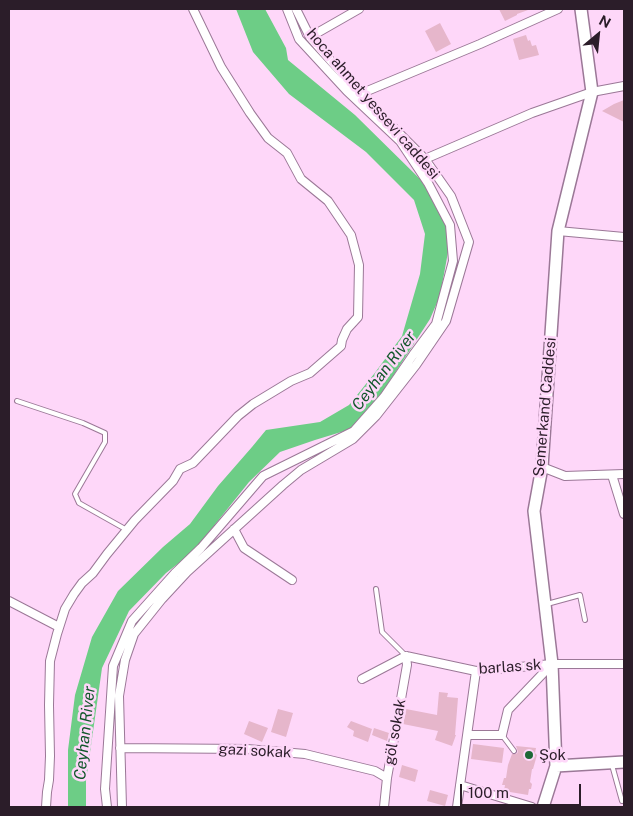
<!DOCTYPE html>
<html>
<head>
<meta charset="utf-8">
<style>
	body { margin:0 }
	#map { position:relative; width:633px; height:816px; overflow:hidden; background:#fed7f9; font-family:"Public Sans",sans-serif }
	canvas { display:block }
	.frame { position:absolute; inset:0; border:10px solid #2b1d29; pointer-events:none }
	.north { position:absolute; left:573px; top:10px; width:50px; height:50px; -webkit-text-stroke:4px #fed7f9; paint-order:stroke; rotate:28deg; font-size:14px; font-weight:700; line-height:20px; text-align:center; color:#2b1d29 }
	.north::after { content:''; display:block; margin:auto; width:18px; height:22px; background:#2b1d29; clip-path:polygon(50% 0,100% 100%,50% 72%,0 100%) }
	.scale { position:absolute; left:460px; top:784px; width:121px; height:22px; box-sizing:border-box; border:2px solid #2b1d29; border-top:0; padding-left:6px; font-size:15px; line-height:18px; white-space:nowrap; color:#2b1d29; -webkit-text-stroke:4px #fed7f9; paint-order:stroke }
</style>
</head>
<body>
<div id="map">
<canvas width="633" height="816"></canvas>
<div class="frame"></div>
<div class="north">N</div>
<div class="scale">100 m</div>
</div>
<script>
const context = document.querySelector('canvas').getContext('2d');
context.lineJoin = 'round';
function paint(path, color) { context.fillStyle = color; context.fill(path, 'evenodd'); }
const toPath = rows => new Path2D(rows.map(r => 'M' + r).join(''));
function strokePath(path, color, width, dash) { context.strokeStyle = color; context.lineWidth = width; context.lineCap = dash ? 'butt' : 'round'; context.setLineDash(dash || []); context.stroke(path); }
function label(font, color, halo, rows, align = 'center') {
  context.font = font + ' "Public Sans",sans-serif'; context.lineWidth = 5; context.setLineDash([]); context.textBaseline = 'middle'; context.strokeStyle = halo; context.fillStyle = color; for (const [text, x, y, turn = 0] of rows) {
    context.save(); context.translate(x, y); context.rotate((+turn || 0) * Math.PI / 180); context.textAlign = isNaN(turn) ? turn : align; if (halo) context.strokeText(text, 0, 0); context.fillText(text, 0, 0); context.restore();
  }
}
paint(toPath([
	[236,9,265,9,286,48,288,60,355,115,421,180,444,217,450,241,440,296,430,319,378,399,351,429,315,440,280,452,249,482,193,552,166,573,129,611,102,668,86,781,86,807,68,807,68,750,75,695,92,637,118,591,163,547,190,524,218,486,252,447,266,430,320,422,349,405,374,374,402,336,420,274,425,234,414,200,366,152,289,94,253,52]
]), '#6dcd86');
paint(toPath([
	[499,9,527,9,528,10,517,14,517,15,505,21],
	[440,23,451,44,436,52,425,31],
	[526,35,528,41,530,40,532,46,536,45,539,55,519,60,513,39],
	[624,100,624,122,602,111,614,104],
	[439,692,448,693,447,697,458,698,455,735,456,735,452,746,435,740,438,731,403,724,406,709,437,715],
	[278,709,293,713,286,737,271,732],
	[249,721,268,728,262,742,244,734],
	[351,721,372,729,368,742,353,736,354,731,347,727],
	[374,728,389,733,387,741,372,735],
	[473,744,504,748,502,763,471,759],
	[516,746,536,748,535,753,537,755,533,769,532,769,530,782,532,784,531,789,529,789,528,795,504,791,505,785,502,785,504,778,506,778,508,765,512,754,516,754,518,752],
	[402,765,418,770,415,782,399,777],
	[430,790,448,795,445,806,427,801]
]), '#e6b6cb');
const lane = toPath([
	[17,401,83,423,105,433,105,442,75,494,79,503,127,530],
	[376,589,382,632,406,656],
	[547,604,580,595,585,620],
	[502,735,514,751],
	[612,765,622,801]
]);
const street = toPath([
	[310,37,359,9],
	[360,94,480,44,558,9],
	[425,159,532,113,592,92,624,86],
	[558,231,624,237],
	[542,467,565,476,624,474],
	[612,475,624,514],
	[234,529,244,548,292,580],
	[9,601,59,627],
	[406,656,476,671,552,664,508,710,502,735,468,735],
	[552,664,624,664],
	[362,679,406,656],
	[120,748,247,749,305,754,375,771,387,778],
	[460,785,532,807],
	[46,807,47,792,49,780,50,756,49,705,50,661,57,634,65,609,74,594,82,583,93,573,107,554,135,520,173,481,180,469,193,463,238,416,253,404,291,381,310,373,341,346,342,340,347,329,358,317,359,265,351,235,328,201,301,179,287,153,268,138,250,113,221,67,193,9],
	[107,807,105,789,113,666,132,621,175,573,201,548,263,476,354,431,384,397,413,355,436,324,453,261,450,225,428,183,400,141,347,91,299,39,287,9],
	[122,807,119,696,125,660,134,634,162,599,187,572,283,485,301,470,353,439,376,416,416,365,446,321,469,242,451,196,425,159,360,94,310,37,296,9],
	[384,807,387,778,407,665,406,656],
	[457,807,476,671]
]);
const secondary = toPath([
	[556,766,624,762],
	[543,807,556,766,552,664,534,511,542,467,558,231,592,92,581,9]
]);
strokePath(lane, '#9b7897', 6);
strokePath(street, '#9b7897', 10);
strokePath(secondary, '#9b7897', 14);
strokePath(lane, '#fff', 4);
strokePath(street, '#fff', 8);
strokePath(secondary, '#fff', 11);
for (const [x, y, r, color] of [
	[529,755,5,"#1d6836"]
]) { const dot = new Path2D(); dot.arc(x, y, r, 0, 2 * Math.PI); context.fillStyle = color; context.fill(dot); strokePath(dot, '#fed7f9', 2); }
label('15px', '#2b1d29', '#fed7f9', [
	["hoca ahmet yessevi caddesi",373,104,49],
	["Semerkand Caddesi",545,407,-85],
	["barlas sk",510,667,-4],
	["göl sokak",395,732,-80],
	["gazi sokak",255,751,3]
]);
label('15px', '#2b1d29', '#fed7f9', [
	["Şok",539,755]
], 'left');
label('italic 16px', '#11572a', '#fed7f9', [
	["Ceyhan River",384,371,-53],
	["Ceyhan River",85,733,-84]
]);
</script>
</body>
</html>
